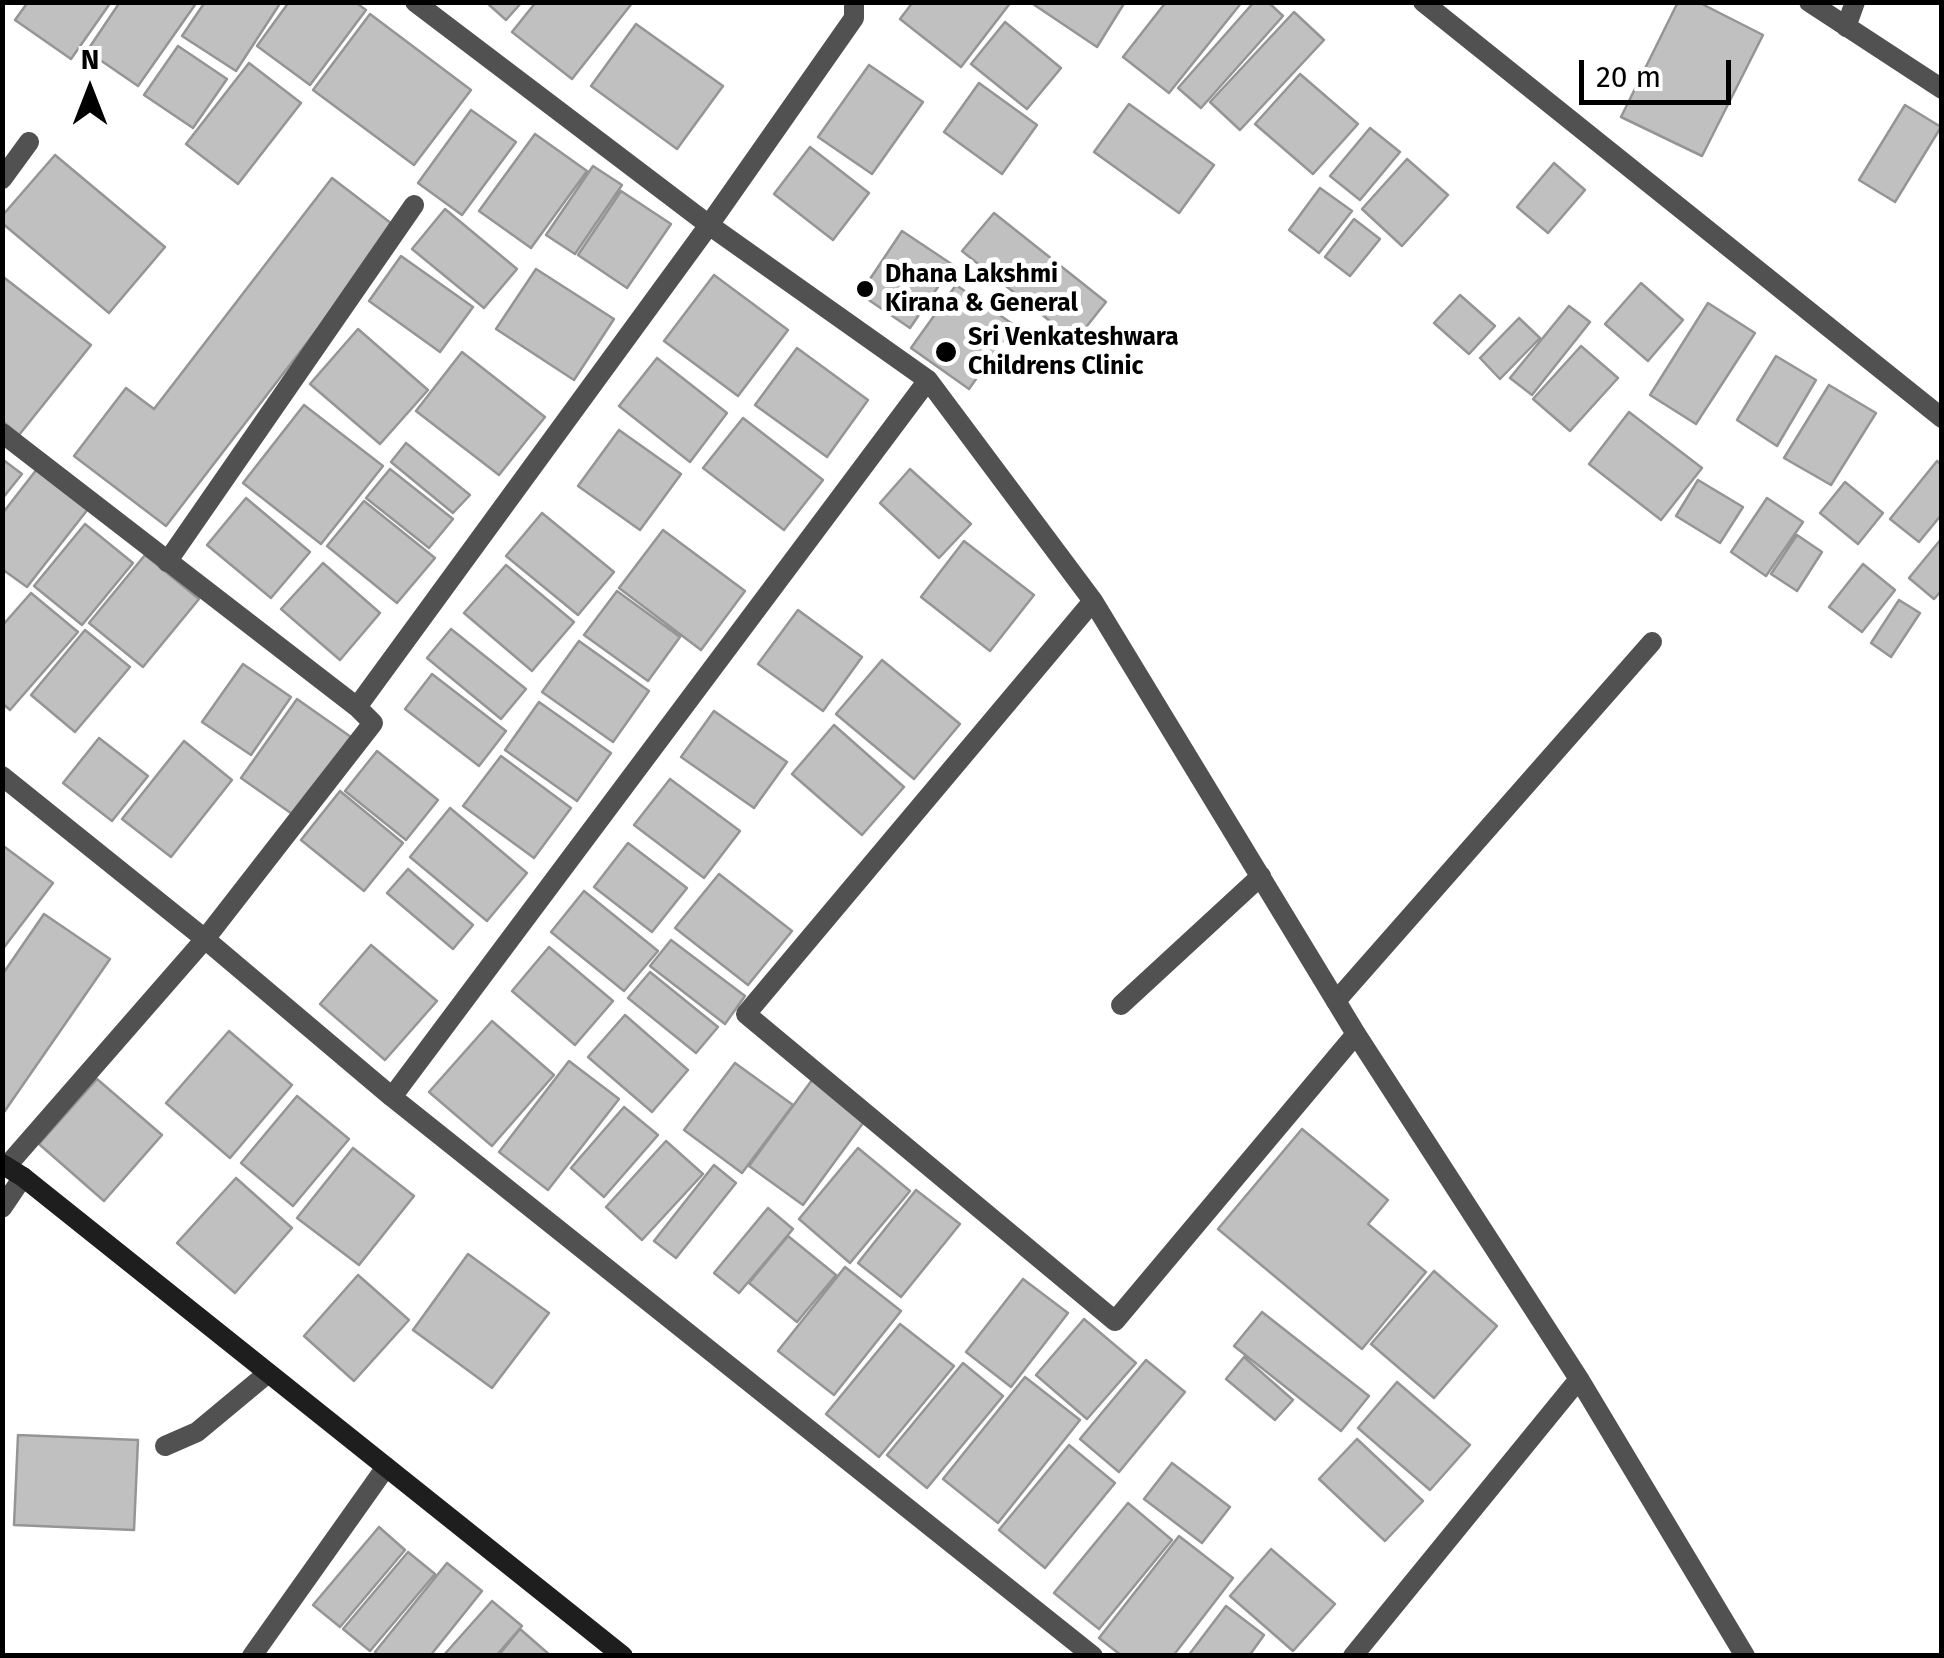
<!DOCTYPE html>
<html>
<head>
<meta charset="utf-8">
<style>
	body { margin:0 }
	#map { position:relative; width:1944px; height:1658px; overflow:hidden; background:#fff; font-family:"Fira Sans",sans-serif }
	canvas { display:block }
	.frame { position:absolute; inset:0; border:5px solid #000; pointer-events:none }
	.north { position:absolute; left:40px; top:40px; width:100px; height:100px; -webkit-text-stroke:8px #fff; paint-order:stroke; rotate:0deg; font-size:28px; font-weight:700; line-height:40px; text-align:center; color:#000 }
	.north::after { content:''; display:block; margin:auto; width:35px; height:45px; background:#000; clip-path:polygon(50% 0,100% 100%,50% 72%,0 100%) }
	.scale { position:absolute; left:1579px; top:60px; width:152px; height:45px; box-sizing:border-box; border:5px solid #000; border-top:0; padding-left:12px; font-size:30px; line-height:35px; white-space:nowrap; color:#000; -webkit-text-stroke:8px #fff; paint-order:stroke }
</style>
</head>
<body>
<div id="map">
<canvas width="1944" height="1658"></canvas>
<div class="frame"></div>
<div class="north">N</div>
<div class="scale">20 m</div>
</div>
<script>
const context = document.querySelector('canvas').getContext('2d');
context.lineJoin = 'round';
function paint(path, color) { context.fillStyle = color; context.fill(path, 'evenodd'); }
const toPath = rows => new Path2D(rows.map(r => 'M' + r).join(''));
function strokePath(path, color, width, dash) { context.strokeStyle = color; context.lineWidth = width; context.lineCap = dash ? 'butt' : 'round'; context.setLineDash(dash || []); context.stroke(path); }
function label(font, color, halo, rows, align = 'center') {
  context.font = font + ' "Fira Sans",sans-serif'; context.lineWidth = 10; context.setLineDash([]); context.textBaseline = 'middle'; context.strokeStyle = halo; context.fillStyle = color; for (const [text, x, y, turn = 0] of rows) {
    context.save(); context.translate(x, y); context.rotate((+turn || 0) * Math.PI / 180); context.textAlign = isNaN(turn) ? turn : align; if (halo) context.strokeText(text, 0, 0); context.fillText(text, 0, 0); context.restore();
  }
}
const building = toPath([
	[28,2,111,2,71,59,15,20,28,2],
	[120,2,197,2,138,86,87,51,120,2],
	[205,2,281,2,236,71,182,36,205,2],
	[289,2,355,2,366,10,310,85,257,46,289,2],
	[486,2,522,2,506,20,486,2],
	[536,2,633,2,572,79,512,32,536,2],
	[913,2,1011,2,961,67,900,19,913,2],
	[1030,2,1125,2,1097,47,1030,2],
	[1166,2,1242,2,1169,93,1123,57,1166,2],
	[1254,2,1268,2,1283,16,1201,108,1178,88,1254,2],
	[1678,2,1698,2,1763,35,1702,156,1621,117,1678,2],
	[1294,12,1324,40,1240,130,1210,102,1294,12],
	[370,14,471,90,414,165,313,90,370,14],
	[1005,22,1061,68,1027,109,971,64,1005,22],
	[636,24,723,86,677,149,591,86,636,24],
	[178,46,227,79,193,128,144,95,178,46],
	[249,63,301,103,238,184,186,144,249,63],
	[869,65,923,102,872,174,818,137,869,65],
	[1300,74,1358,124,1313,174,1255,124,1300,74],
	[979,83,1037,125,1002,174,944,132,979,83],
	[1129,104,1214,165,1179,213,1094,152,1129,104],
	[1905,105,1941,127,1895,202,1859,180,1905,105],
	[471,110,516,142,462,215,418,183,471,110],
	[1370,128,1400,152,1360,200,1330,176,1370,128],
	[535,134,587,171,531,248,479,211,535,134],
	[810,147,869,193,833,240,774,194,810,147],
	[55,155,165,247,109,313,2,223,2,216,55,155],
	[1407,159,1448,195,1402,246,1362,209,1407,159],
	[1554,163,1585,190,1548,233,1517,207,1554,163],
	[593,166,622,185,575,254,546,235,593,166],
	[332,178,396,227,166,526,74,456,126,388,154,409,332,178],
	[1320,188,1352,211,1319,253,1289,230,1320,188],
	[621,191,671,224,627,288,578,255,621,191],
	[445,209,517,269,484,308,412,249,445,209],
	[994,213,1106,302,1075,341,962,251,994,213],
	[1354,219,1380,239,1350,276,1325,257,1354,219],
	[902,231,953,265,910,328,860,294,902,231],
	[401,256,473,307,440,352,369,301,401,256],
	[536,269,614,319,574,380,496,329,536,269],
	[714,275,788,330,738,396,664,341,714,275],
	[2,276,91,345,19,435,2,421,2,276],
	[1641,283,1683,320,1648,361,1605,324,1641,283],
	[956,285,1014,325,969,389,911,348,956,285],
	[1460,295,1495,326,1469,354,1434,323,1460,295],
	[1708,303,1755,333,1696,424,1650,395,1708,303],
	[1569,306,1590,322,1532,395,1510,378,1569,306],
	[1519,318,1540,338,1500,379,1480,358,1519,318],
	[358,329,428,390,380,444,310,384,358,329],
	[1581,346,1618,378,1570,431,1533,399,1581,346],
	[797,348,868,400,827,457,755,405,797,348],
	[462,352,545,417,499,475,416,411,462,352],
	[1776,356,1816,380,1777,446,1737,420,1776,356],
	[657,358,727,413,690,462,619,406,657,358],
	[1829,385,1876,413,1831,485,1784,458,1829,385],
	[304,405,383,466,321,544,243,483,304,405],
	[1629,412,1702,468,1661,520,1589,464,1629,412],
	[743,418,823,480,784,530,703,468,743,418],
	[619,430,681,474,640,530,578,486,619,430],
	[406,443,470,495,453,513,391,462,406,443],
	[2,459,22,474,2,499,2,459],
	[1937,461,1942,465,1942,514,1919,542,1890,519,1937,461],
	[37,469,88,509,27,587,2,569,2,514,37,469],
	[390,469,453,519,429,548,366,498,390,469],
	[910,469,971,524,939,558,880,503,910,469],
	[1698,480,1743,507,1720,543,1676,516,1698,480],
	[1845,482,1883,513,1858,544,1820,513,1845,482],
	[246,498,310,552,271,598,207,545,246,498],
	[1767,498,1803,522,1766,576,1731,552,1767,498],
	[364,501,435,558,397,603,327,546,364,501],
	[542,513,614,572,578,615,506,556,542,513],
	[85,524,133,563,82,625,34,586,85,524],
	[663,530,745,591,701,650,619,588,663,530],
	[1797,535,1822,552,1797,591,1771,574,1797,535],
	[1942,538,1942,590,1934,599,1909,578,1942,538],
	[964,541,1034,595,990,651,921,597,964,541],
	[145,555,199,599,143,667,89,623,145,555],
	[323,563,380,613,340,660,281,609,323,563],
	[1863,564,1895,590,1862,632,1829,607,1863,564],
	[506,565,574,622,532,671,464,613,506,565],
	[617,591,680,637,648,681,584,635,617,591],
	[31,593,78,632,10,710,2,703,2,626,31,593],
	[1899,600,1920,613,1891,657,1871,643,1899,600],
	[798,610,862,657,823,711,758,664,798,610],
	[451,629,526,689,501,719,427,658,451,629],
	[85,630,130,667,75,732,31,695,85,630],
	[579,641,649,691,613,742,542,692,579,641],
	[882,660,960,724,914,779,836,714,882,660],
	[243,664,291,697,251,755,202,722,243,664],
	[432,674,506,731,479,766,405,709,432,674],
	[297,699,351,737,295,816,241,778,297,699],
	[539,702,611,753,577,801,505,750,539,702],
	[714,711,787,762,754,808,681,757,714,711],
	[834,725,904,787,862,835,792,774,834,725],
	[99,738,148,776,112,821,63,783,99,738],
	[184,741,232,780,171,857,122,819,184,741],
	[377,751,438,800,406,840,345,791,377,751],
	[501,756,571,808,534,858,463,806,501,756],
	[670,779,740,831,704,878,634,825,670,779],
	[340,791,403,843,364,891,301,840,340,791],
	[450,808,527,873,487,921,410,857,450,808],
	[628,843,687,888,652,932,594,887,628,843],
	[2,845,53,883,2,950,2,845],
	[408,869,473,925,453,949,387,893,408,869],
	[719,874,792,931,748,985,675,928,719,874],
	[584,891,658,951,624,991,551,932,584,891],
	[44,914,110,959,2,1115,2,975,44,914],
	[671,940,745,996,725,1024,650,966,671,940],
	[371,945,437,1001,385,1060,320,1004,371,945],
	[549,947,613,1001,575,1045,512,991,549,947],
	[650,972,718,1027,696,1053,628,998,650,972],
	[625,1015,688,1070,652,1112,588,1057,625,1015],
	[492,1021,554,1075,492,1146,429,1092,492,1021],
	[229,1031,292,1085,230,1158,166,1103,229,1031],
	[569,1061,619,1099,548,1190,499,1152,569,1061],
	[735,1063,793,1105,742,1173,684,1130,735,1063],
	[97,1079,162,1135,104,1201,39,1144,97,1079],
	[812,1080,866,1119,803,1205,749,1166,812,1080],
	[297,1096,349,1139,293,1206,241,1163,297,1096],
	[624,1107,658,1135,604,1197,571,1168,624,1107],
	[1302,1129,1388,1200,1368,1224,1426,1272,1362,1349,1218,1229,1302,1129],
	[666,1141,703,1174,642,1240,606,1207,666,1141],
	[353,1148,414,1196,359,1265,297,1218,353,1148],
	[858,1148,910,1191,850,1263,799,1219,858,1148],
	[714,1165,736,1183,676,1258,654,1241,714,1165],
	[236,1178,292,1228,235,1293,177,1243,236,1178],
	[916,1190,960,1224,901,1297,858,1263,916,1190],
	[768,1208,793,1229,739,1293,714,1273,768,1208],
	[788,1236,836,1275,797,1322,749,1283,788,1236],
	[468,1254,549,1313,492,1388,413,1330,468,1254],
	[845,1267,901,1311,834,1395,778,1351,845,1267],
	[1434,1271,1497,1326,1434,1398,1371,1344,1434,1271],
	[358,1275,409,1320,354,1381,304,1336,358,1275],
	[1023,1279,1068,1313,1011,1387,966,1352,1023,1279],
	[1262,1312,1369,1396,1341,1431,1234,1346,1262,1312],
	[1084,1319,1136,1363,1087,1419,1036,1375,1084,1319],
	[900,1324,954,1366,879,1457,826,1414,900,1324],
	[1244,1357,1293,1400,1275,1420,1226,1379,1244,1357],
	[1146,1360,1185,1392,1119,1472,1080,1439,1146,1360],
	[963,1363,1003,1396,927,1488,887,1455,963,1363],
	[1025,1377,1080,1420,998,1523,943,1479,1025,1377],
	[1397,1382,1470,1445,1430,1490,1358,1428,1397,1382],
	[18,1435,138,1440,134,1530,14,1525,18,1435],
	[1357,1439,1423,1501,1385,1541,1319,1479,1357,1439],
	[1069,1445,1115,1483,1045,1568,999,1530,1069,1445],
	[1172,1463,1230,1507,1202,1543,1144,1499,1172,1463],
	[1128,1503,1172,1540,1099,1629,1054,1593,1128,1503],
	[379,1527,405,1550,340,1627,313,1605,379,1527],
	[1179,1536,1233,1578,1173,1656,1122,1656,1099,1638,1179,1536],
	[1271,1549,1335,1604,1293,1651,1230,1596,1271,1549],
	[408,1552,435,1574,370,1651,343,1629,408,1552],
	[447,1563,482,1591,430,1656,379,1656,375,1652,447,1563],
	[492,1601,522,1626,496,1656,443,1656,492,1601],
	[1226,1606,1264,1635,1249,1656,1188,1656,1226,1606],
	[520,1629,551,1656,498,1656,520,1629]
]);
paint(building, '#c0c0c0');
strokePath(building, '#959595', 2.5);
strokePath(toPath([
	[1336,1001,1652,642],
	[1121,1005,1261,876],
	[165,1446,197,1432,268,1373]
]), '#515151', 20);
strokePath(toPath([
	[415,2,709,225,928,380,1093,601,1356,1034,1579,1379,1745,1656],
	[1423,2,1942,418],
	[1809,2,1942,89],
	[1846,27,1855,2],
	[2,179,29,142],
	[2,433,357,707,373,723,205,939,6,1167],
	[167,562,414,205],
	[1093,601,746,1014,1115,1321,1356,1034],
	[357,707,709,225,854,18,854,2],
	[2,776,205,939,392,1097,1093,1656],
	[392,1097,928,380],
	[2,1208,23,1177],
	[252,1656,386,1467],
	[1353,1656,1579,1379]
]), '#515151', 20);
strokePath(toPath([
	[2,1164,23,1177,623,1656]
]), '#1e1e1e', 20);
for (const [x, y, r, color] of [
	[865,289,10,"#000"],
	[946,352,12,"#000"]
]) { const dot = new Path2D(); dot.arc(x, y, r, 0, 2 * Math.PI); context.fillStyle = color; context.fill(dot); strokePath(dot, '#fff', 4); }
label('bold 25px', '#000', '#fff', [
	["Dhana Lakshmi",885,275],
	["Kirana & General",885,304],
	["Sri Venkateshwara",968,338],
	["Childrens Clinic",968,367]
], 'left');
</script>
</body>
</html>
